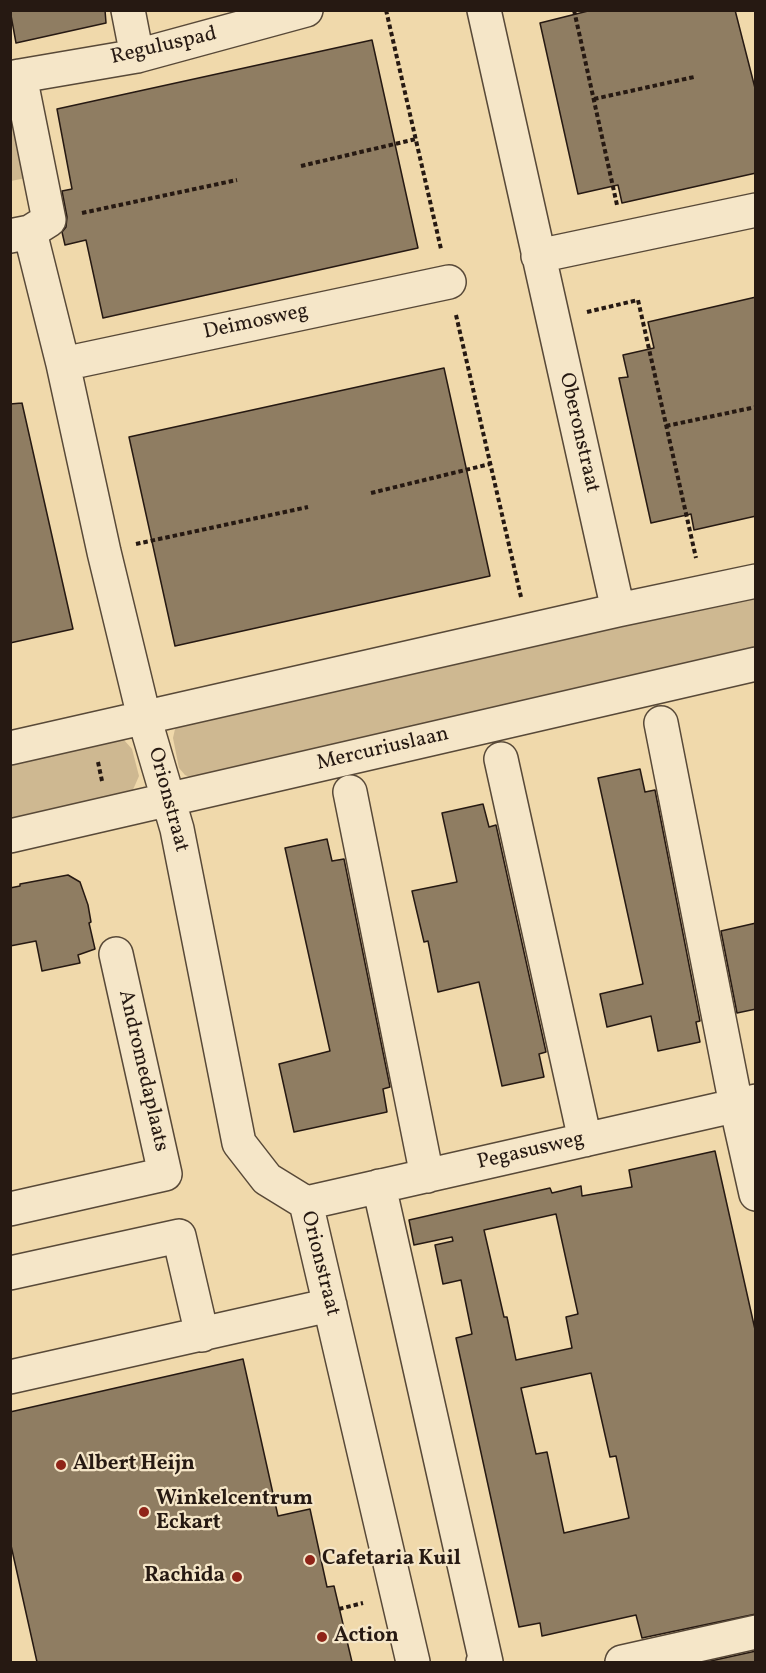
<!DOCTYPE html>
<html>
<head>
<meta charset="utf-8">
<style>
	body { margin:0 }
	#map { position:relative; width:766px; height:1673px; overflow:hidden; background:#f0d9ab; font-family:Vollkorn,serif }
	canvas { display:block }
	.frame { position:absolute; inset:0; border:12px solid #261912; pointer-events:none }
</style>
</head>
<body>
<div id="map">
<canvas width="766" height="1673"></canvas>
<div class="frame"></div>
</div>
<script>
const context = document.querySelector('canvas').getContext('2d');
context.lineJoin = 'round';
function paint(path, color) { context.fillStyle = color; context.fill(path, 'evenodd'); }
const toPath = rows => new Path2D(rows.map(r => 'M' + r).join(''));
function strokePath(path, color, width, dash) { context.strokeStyle = color; context.lineWidth = width; context.lineCap = dash ? 'butt' : 'round'; context.setLineDash(dash || []); context.stroke(path); }
function label(font, color, halo, rows, align = 'center') {
  context.font = font + ' Vollkorn,serif'; context.lineWidth = 4.5; context.setLineDash([]); context.textBaseline = 'middle'; context.strokeStyle = halo; context.fillStyle = color; for (const [text, x, y, turn = 0] of rows) {
    context.save(); context.translate(x, y); context.rotate((+turn || 0) * Math.PI / 180); context.textAlign = isNaN(turn) ? turn : align; if (halo) context.strokeText(text, 0, 0); context.fillText(text, 0, 0); context.restore();
  }
}
paint(toPath([
	[10,85,31,177,11,181,10,181],
	[755,597,755,655,194,779,185,775,179,768,173,738,175,729,184,723],
	[116,738,124,740,132,749,139,776,132,792,11,821,10,760]
]), '#ceb891');
const building = toPath([
	[10,10,105,10,106,23,16,43,10,10],
	[592,10,735,10,756,92,756,173,622,203,618,185,578,194,540,23,592,10],
	[372,40,418,248,103,318,86,240,65,245,62,232,66,227,67,217,62,191,72,189,57,109,372,40],
	[756,297,756,516,694,530,691,514,651,523,619,378,628,377,623,355,654,348,648,322,756,297],
	[444,368,490,576,175,646,129,437,444,368],
	[22,403,73,629,10,643,10,404,22,403],
	[640,769,645,792,655,790,700,1021,696,1022,700,1042,658,1051,651,1016,607,1027,600,994,643,984,598,778,640,769],
	[483,804,489,827,496,825,546,1052,539,1054,544,1077,502,1086,479,982,438,992,428,941,424,942,412,891,457,882,442,813,483,804],
	[327,839,332,861,344,859,390,1087,383,1089,387,1112,294,1132,279,1064,330,1051,285,848,327,839],
	[68,875,80,882,88,905,91,922,89,923,95,949,78,955,80,963,42,971,36,941,10,946,10,888,20,886,20,884,68,875],
	[756,923,756,1009,737,1013,721,931,756,923],
	[715,1151,756,1334,756,1614,642,1638,636,1615,542,1636,540,1623,519,1627,456,1338,472,1334,461,1280,443,1284,435,1245,453,1241,452,1237,414,1245,409,1220,550,1188,552,1193,581,1186,582,1196,632,1187,629,1170,715,1151],
	[556,1214,578,1314,566,1317,572,1348,516,1360,507,1317,504,1317,484,1230,556,1214],
	[591,1373,610,1457,616,1456,629,1518,564,1533,547,1452,536,1454,521,1388,591,1373],
	[243,1359,278,1516,310,1509,327,1587,334,1586,352,1662,37,1662,10,1541,10,1412,243,1359],
	[756,1651,756,1662,706,1662,756,1651]
]);
paint(building, '#8f7d62');
strokePath(building, '#261912', 1.5);
const minor = toPath([
	[128,10,137,56],
	[484,10,618,610],
	[20,76,137,56,306,10],
	[10,78,20,76,49,220,30,232],
	[10,236,30,232,63,364,104,552,144,717,177,829,239,1143,267,1179,306,1203,413,1662],
	[538,256,756,210],
	[63,364,449,282],
	[661,723,736,1105,756,1194],
	[10,748,618,610,756,581],
	[501,759,585,1140],
	[350,792,427,1176],
	[10,836,756,664],
	[379,1186,486,1662,483,1662],
	[306,1203,756,1101],
	[10,1209,165,1174,116,954],
	[10,1273,179,1236,202,1335],
	[10,1377,330,1305],
	[622,1662,756,1632]
]);
strokePath(minor, '#584938', 36);
strokePath(toPath([
	[386,10,441,249],
	[574,10,617,205],
	[594,99,694,77],
	[301,166,416,139],
	[82,213,237,180],
	[587,312,638,300,696,558],
	[456,315,521,597],
	[666,426,756,407],
	[371,493,490,464],
	[136,544,308,507],
	[98,762,102,781],
	[339,1609,363,1603]
]), '#261912', 4, [4.5, 3]);
strokePath(minor, '#f5e6c8', 33);
for (const [x, y, r, color] of [
	[61,1465,6,"#8f2418"],
	[144,1512,6,"#8f2418"],
	[310,1560,6,"#8f2418"],
	[237,1577,6,"#8f2418"],
	[322,1637,6,"#8f2418"]
]) { const dot = new Path2D(); dot.arc(x, y, r, 0, 2 * Math.PI); context.fillStyle = color; context.fill(dot); strokePath(dot, '#f5e6c8', 2); }
label('21px', '#261912', '#f5e6c8', [
	["Reguluspad",164,47,-13],
	["Deimosweg",256,323,-12],
	["Oberonstraat",578,433,77],
	["Mercuriuslaan",383,750,-13],
	["Orionstraat",167,800,75],
	["Andromedaplaats",142,1071,77],
	["Pegasusweg",531,1152,-13],
	["Orionstraat",319,1264,76]
]);
label('bold 21px', '#261912', '#f5e6c8', [
	["Albert Heijn",73,1465],
	["Winkelcentrum",156,1500],
	["Eckart",156,1524],
	["Cafetaria Kuil",322,1560],
	["Rachida",225,1577,"right"],
	["Action",334,1637]
], 'left');
</script>
</body>
</html>
